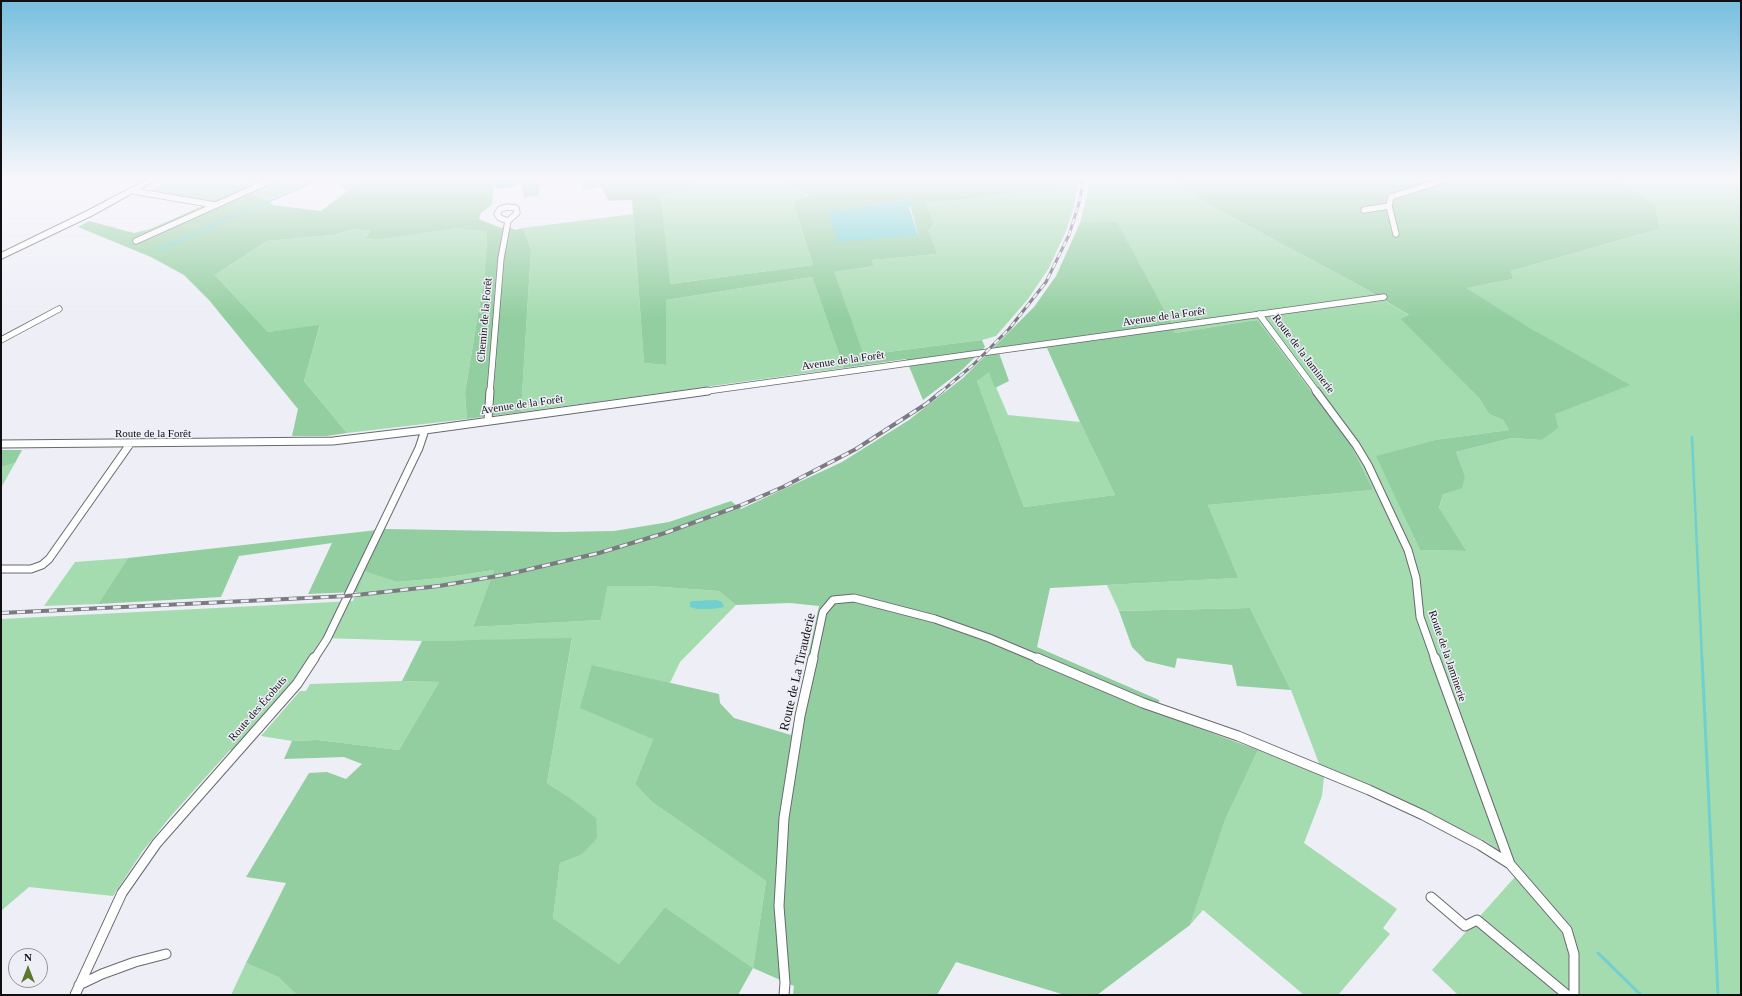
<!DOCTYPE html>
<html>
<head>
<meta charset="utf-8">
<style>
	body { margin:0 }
	#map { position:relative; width:1742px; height:996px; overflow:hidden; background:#eeeef7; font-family:"Times New Roman",serif }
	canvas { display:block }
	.frame { position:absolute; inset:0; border:2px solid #101013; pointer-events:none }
	.north { position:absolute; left:8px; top:948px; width:40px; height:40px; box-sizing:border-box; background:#eeeef7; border:1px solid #95959c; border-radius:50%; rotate:0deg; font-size:11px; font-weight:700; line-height:16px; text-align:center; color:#101013 }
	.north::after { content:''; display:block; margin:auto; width:14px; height:18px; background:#5c782c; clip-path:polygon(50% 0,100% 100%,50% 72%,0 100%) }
</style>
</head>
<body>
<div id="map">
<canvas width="1742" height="996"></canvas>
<div class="frame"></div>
<div class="north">N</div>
</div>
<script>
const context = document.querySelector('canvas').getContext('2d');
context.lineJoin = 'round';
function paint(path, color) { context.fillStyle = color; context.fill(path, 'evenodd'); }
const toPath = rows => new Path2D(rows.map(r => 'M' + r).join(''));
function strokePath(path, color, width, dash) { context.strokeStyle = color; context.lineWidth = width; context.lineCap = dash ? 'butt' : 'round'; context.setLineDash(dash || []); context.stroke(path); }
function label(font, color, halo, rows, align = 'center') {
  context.font = font + ' "Times New Roman",serif'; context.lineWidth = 3; context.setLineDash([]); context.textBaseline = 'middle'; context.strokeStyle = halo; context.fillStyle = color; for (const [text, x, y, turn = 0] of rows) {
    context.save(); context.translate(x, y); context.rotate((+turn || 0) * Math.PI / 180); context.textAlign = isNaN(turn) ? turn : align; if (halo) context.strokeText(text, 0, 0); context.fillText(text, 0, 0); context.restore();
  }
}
paint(toPath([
	[173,179,316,179,267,200,239,190,205,206,141,196],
	[334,179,377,179,353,187,346,191],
	[706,179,778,179,810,197,793,202,813,265,669,284,661,197],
	[1089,179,1177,179,1202,201,1366,289,1410,316,1402,319,1479,398,1489,414,1503,420,1509,430,1435,440,1377,456,1420,550,1465,551,1439,509,1443,494,1465,476,1456,452,1512,438,1541,440,1535,331,1465,288,1513,279,1511,271,1659,229,1616,179,1741,179,1741,995,1458,995,1432,970,1522,869,1487,842,1366,783,1320,766,1291,690,1250,608,1119,611,1107,585,1237,578,1208,505,1373,490,1257,320,1175,333,1170,320,1117,223,1080,223,1088,191],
	[1078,184,1074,207,1066,231,1049,268,1028,299,996,336,982,340,864,355,833,272,874,266,872,260,936,254,928,230,934,224,926,203,961,200],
	[633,214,644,363,666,365,666,300,812,277,844,368,521,412,531,249,523,228],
	[458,228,477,228,486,231,487,239,484,278,465,393,467,419,347,433,304,381,320,326,268,332,215,275,267,241,333,235,354,229,370,231,365,237],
	[989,371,1008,415,1080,422,1115,495,1024,507,977,381],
	[15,463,1,488,1,467],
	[128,558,98,604,44,606,75,562],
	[365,570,397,582,441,578,494,570,473,627,601,620,606,586,649,586,719,591,736,605,680,662,670,683,592,665,653,739,635,784,652,802,766,881,753,968,665,907,619,964,553,918,560,863,581,855,567,796,547,783,572,639,422,641,322,638,304,668,277,702,232,751,230,750,170,817,142,852,113,896,29,887,1,911,1,619,353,601],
	[402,681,439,682,399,750,318,740,292,741,261,736,300,691,306,691,310,684],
	[1258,750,1324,777,1322,796,1304,843,1397,909,1383,928,1390,934,1338,995,1304,995,1203,910,1190,925,1225,820],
	[246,963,278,977,297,995,231,995]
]), '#a4dbaf');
paint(toPath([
	[377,179,500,179,494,183,492,205,481,213,479,219,501,228,511,228,515,230,523,228,531,249,521,412,467,419,465,393,484,278,487,239,486,231,458,228,380,239,365,238,370,231,354,229,333,235,267,241,215,275,268,332,320,325,304,381,347,433,327,436,292,436,298,409,209,300,184,275,151,257,78,227,89,221,134,233,150,229,239,190,267,200,273,205,321,211,353,187],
	[540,179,539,196,524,197,521,179],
	[581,179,706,179,661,197,670,284,813,265,793,202,810,196,778,179,1089,179,1088,183,1078,184,961,200,926,203,934,224,928,230,937,254,872,260,874,266,834,272,864,355,982,340,985,347,962,370,923,400,906,359,844,368,812,277,666,300,666,365,644,363,632,200,609,201,601,187,583,190],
	[908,199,918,234,828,212,841,210],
	[1177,179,1616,179,1616,181,1655,205,1659,229,1511,271,1513,279,1466,288,1535,331,1630,385,1555,414,1558,428,1541,440,1512,438,1456,452,1465,476,1462,488,1443,494,1439,508,1466,551,1420,550,1376,456,1435,440,1509,430,1503,420,1489,414,1479,398,1401,319,1409,315,1366,289,1202,201],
	[1117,222,1170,320,1175,333,1257,320,1349,442,1373,490,1208,505,1238,578,1050,588,1037,647,1159,700,1160,714,1258,750,1225,820,1190,925,1097,995,1065,995,956,962,937,995,793,995,794,986,753,968,738,995,297,995,278,977,246,963,286,883,246,877,309,773,327,772,346,779,362,764,344,757,284,759,292,741,318,740,399,750,439,682,402,681,422,641,572,638,547,783,567,796,596,818,597,838,581,855,560,863,553,918,619,964,665,907,753,968,766,881,652,802,635,784,653,739,580,708,592,665,719,694,720,703,734,718,791,735,819,606,790,603,736,605,719,591,649,586,607,586,601,620,473,627,494,570,441,578,397,582,365,571,357,592,308,594,332,543,239,556,221,597,98,604,128,558,386,529,558,532,614,531,669,522,731,501,741,509,842,462,909,420,963,378,1034,307,1056,276,1080,223],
	[1047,348,1080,422,1115,495,1024,507,977,381,989,372,995,388,1009,381,999,353],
	[1,450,22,450,15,463,1,467],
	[1250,608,1291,690,1237,686,1232,665,1177,658,1175,668,1146,661,1132,647,1119,611]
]), '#92ce9f');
paint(toPath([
	[500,179,521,179,517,186,507,188,497,189,494,187,494,183],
	[908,199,915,200,915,204,909,207,918,235,838,242,828,212],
	[716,600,722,602,724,607,712,609,697,609,690,607,690,602,693,601]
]), '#70d0cf');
strokePath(toPath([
	[158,250,320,179]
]), '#70d0cf', 2);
strokePath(toPath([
	[1692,437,1702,659]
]), '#70d0cf', 2.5);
strokePath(toPath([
	[1702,658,1718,995],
	[1598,953,1641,995]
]), '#70d0cf', 3);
const minorFar2 = toPath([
	[133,191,215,205],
	[508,207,516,208,517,213,508,221,500,218,497,214,500,209,508,207],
	[1364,210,1389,206],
	[1396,234,1389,206,1391,197,1447,179],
	[136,241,274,179],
	[1259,314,1317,392],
	[1,340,59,309],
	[490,392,501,258,508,221],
	[700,392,1384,297]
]);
const minorFar1 = toPath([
	[1316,391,1356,445,1368,465,1408,550,1416,578,1420,617,1435,659],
	[488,420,490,391],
	[1,444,333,441,425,430,708,391],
	[1,569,31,569,42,565,49,559,130,444],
	[314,659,327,639,419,448,425,430],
	[813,659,823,612,833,600,854,598,935,619,989,638,1039,659]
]);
const minor = toPath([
	[1037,658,1143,703,1238,736,1369,790,1423,815,1480,845,1510,864],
	[1435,658,1510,864,1567,930,1574,954,1574,995],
	[1431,897,1465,926,1477,920,1567,995],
	[79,985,102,974,135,962,166,954],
	[75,995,122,893,157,843,297,684,314,658],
	[784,995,785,983,779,906,784,818,800,716,813,658]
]);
const secondary = toPath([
	[148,179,158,179,91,216,1,259,1,253,85,212,148,179]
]);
strokePath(minorFar2, '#686970', 7);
strokePath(minorFar1, '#686970', 9);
strokePath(minor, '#686970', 11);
strokePath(secondary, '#686970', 2);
strokePath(minorFar2, '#fff', 5.5);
strokePath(minorFar1, '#fff', 7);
strokePath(minor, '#fff', 9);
paint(secondary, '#fff');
const railFar1 = toPath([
	[941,392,973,365,1009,329,1046,282,1069,235,1080,200,1083,179]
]);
const rail = toPath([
	[1,613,347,596,439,586,509,574,599,553,665,533,739,506,783,487,856,449,926,404,942,391]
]);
strokePath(railFar1, '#7a7a80', 3);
strokePath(rail, '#7a7a80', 4);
strokePath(railFar1, '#eeeef7', 2, [6]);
strokePath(rail, '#eeeef7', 2.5, [8]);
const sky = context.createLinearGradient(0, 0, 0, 319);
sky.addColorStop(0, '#78bfde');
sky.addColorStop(0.56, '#f7f7fb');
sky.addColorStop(1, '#f7f7fb00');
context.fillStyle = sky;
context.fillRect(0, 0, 1742, 319);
label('11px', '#101013', '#eeeef7', [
	["Avenue de la Forêt",1164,317,-8],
	["Chemin de la Forêt",485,320,-85],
	["Route de la Jaminerie",1303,354,53],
	["Avenue de la Forêt",843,361,-8],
	["Avenue de la Forêt",522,405,-8],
	["Route de la Forêt",153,434],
	["Route de la Jaminerie",1447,656,71],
	["Route des Écobuts",258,709,-49]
]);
label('13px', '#101013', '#eeeef7', [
	["Route de La Tirauderie",798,672,-77]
]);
</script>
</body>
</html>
